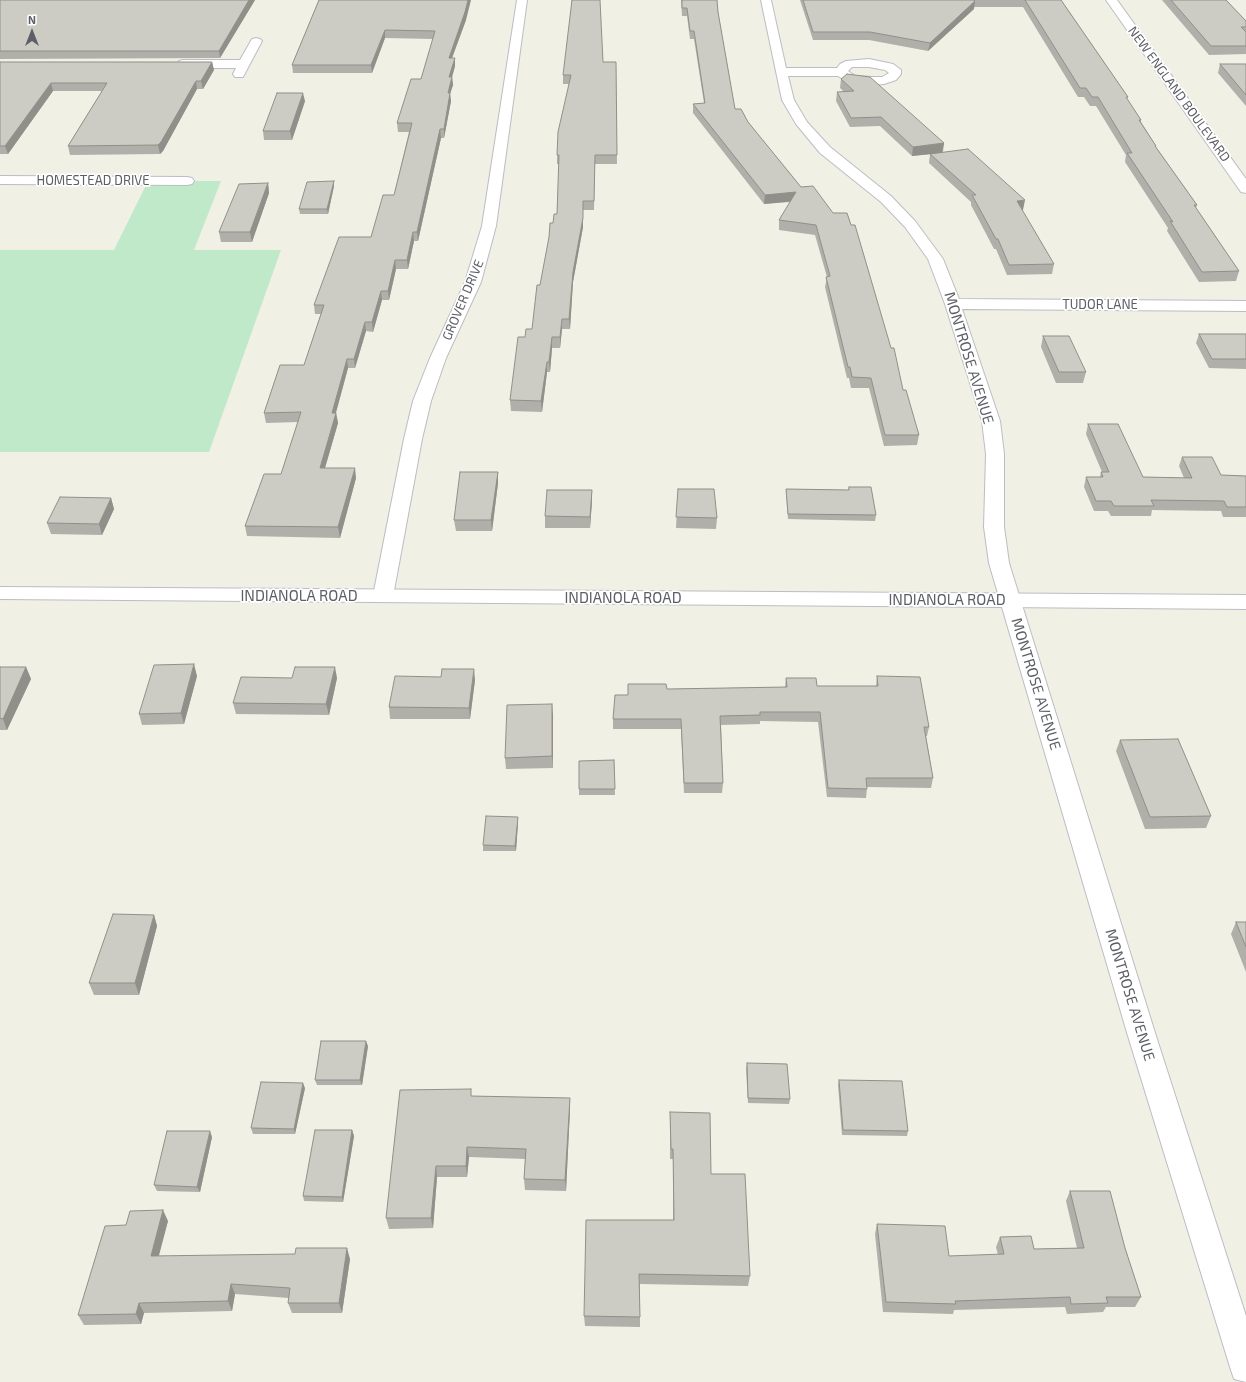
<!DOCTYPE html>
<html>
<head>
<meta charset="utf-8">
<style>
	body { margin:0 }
	#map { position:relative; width:1246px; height:1382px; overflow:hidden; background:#f0f0e5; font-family:"Exo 2",sans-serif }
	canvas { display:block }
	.north { position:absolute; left:12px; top:12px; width:40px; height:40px; -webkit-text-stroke:3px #fff; paint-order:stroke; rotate:0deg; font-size:11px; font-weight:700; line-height:16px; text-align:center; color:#5c5f66 }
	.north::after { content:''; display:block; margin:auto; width:14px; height:18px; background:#5c5f66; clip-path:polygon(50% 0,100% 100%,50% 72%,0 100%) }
</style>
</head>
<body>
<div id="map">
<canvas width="1246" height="1382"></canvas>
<div class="north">N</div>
</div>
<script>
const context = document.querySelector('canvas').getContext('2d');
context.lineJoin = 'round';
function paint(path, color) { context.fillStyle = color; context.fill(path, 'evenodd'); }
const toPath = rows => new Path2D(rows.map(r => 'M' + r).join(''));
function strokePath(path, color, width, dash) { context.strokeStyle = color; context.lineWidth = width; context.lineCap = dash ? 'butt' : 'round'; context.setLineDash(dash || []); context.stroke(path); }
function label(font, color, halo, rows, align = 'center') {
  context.font = font + ' "Exo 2",sans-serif'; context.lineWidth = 3.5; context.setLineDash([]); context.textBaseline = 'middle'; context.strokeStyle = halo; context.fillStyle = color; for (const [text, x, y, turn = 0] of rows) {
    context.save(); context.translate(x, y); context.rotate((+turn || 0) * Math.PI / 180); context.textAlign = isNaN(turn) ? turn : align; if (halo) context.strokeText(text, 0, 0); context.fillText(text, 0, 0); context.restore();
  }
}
paint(toPath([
	[148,181,221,181,194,250,281,250,209,452,0,452,0,250,114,250]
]), '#bfe9c8');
const minor = toPath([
	[517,0,527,0,496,226,481,282,446,358,431,401,422,439,393,596,390,601,383,602,376,601,373,596,404,439,413,401,430,358,465,282,482,226,517,0],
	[761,0,771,0,786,68,837,68,840,64,846,61,869,59,893,64,901,70,901,74,896,80,884,84,873,85,848,82,838,76,788,76,794,100,807,122,830,147,891,196,915,221,943,259,959,299,1246,301,1246,311,962,309,1000,421,1004,454,1004,527,1009,563,1156,1036,1246,1316,1246,1382,1234,1379,1230,1367,1128,1036,989,563,984,527,986,454,982,421,945,304,928,259,905,227,881,202,820,153,796,124,782,100,761,0],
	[852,67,869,67,885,70,889,73,882,77,873,77,855,76,848,71,852,67],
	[1106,0,1117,0,1246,179,1246,193,1241,192,1106,0],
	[256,38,260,39,262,41,243,77,235,77,233,74,236,68,183,68,179,67,177,64,179,61,183,60,240,60,252,39,256,38],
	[0,176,187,177,192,178,194,181,192,184,187,185,0,184,0,176]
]);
const tertiary = toPath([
	[0,587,1246,595,1246,609,0,599,0,587]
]);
strokePath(minor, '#bcbdc4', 2);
strokePath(tertiary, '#bcbdc4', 2);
paint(minor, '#fff');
paint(tertiary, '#fff');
paint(toPath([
	[0,0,255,0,220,58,0,59],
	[319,0,466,20,452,58,455,66,452,77,453,85,450,94,451,101,444,138,441,138,418,241,414,241,408,269,396,269,389,300,382,300,373,332,366,331,355,368,348,368,336,413,338,423,325,468,356,478,340,538,247,536,245,526,281,474,298,422,266,423,264,413,304,365,321,314,315,314,314,305,371,237,394,195,409,132,398,132,397,123,421,79,433,39,385,38,372,73,293,73,292,65],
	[681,0,717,0,718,12,735,109,748,122,801,187,903,390,919,435,917,445,884,446,869,388,851,388,849,378,847,378,825,287,827,277,815,235,779,230,779,220,790,202,764,204,693,113,693,104,704,103,694,39,690,39,687,16,682,16],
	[800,0,1061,0,1128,97,1127,99,1141,120,1141,122,1156,146,1156,147,1197,205,1196,208,1239,271,1236,281,1199,282,1167,231,1168,228,1125,162,1126,155,1096,106,1090,106,1084,97,1078,97,1023,7,974,7,974,9,928,51,869,40,813,40],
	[1162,0,1226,0,1246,21,1246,54,1209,55],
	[0,62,212,62,214,70,203,89,197,89,163,151,160,154,70,155,68,146,102,91,53,91,8,154,0,154],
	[603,62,616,62,617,164,595,164,594,210,583,210,583,227,573,282,570,329,562,329,560,348,552,348,550,372,547,372,542,412,511,411,510,400,525,337,532,329,553,223,557,214,559,164,557,164,557,155,569,84,563,84,563,75],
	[1220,64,1246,64,1246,106,1218,73],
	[841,79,944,143,943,152,1023,210,1022,210,1054,264,1052,274,1007,275,996,249,994,249,971,205,971,202,929,163,930,154,912,156,880,126,850,127,836,101,837,92,844,92,840,88],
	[305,101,292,140,264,140,263,131],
	[268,183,269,193,252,242,221,242,219,232],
	[334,186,328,214,300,214,299,209],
	[1199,334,1246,334,1246,369,1209,368,1196,343],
	[1043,336,1086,372,1083,383,1056,383,1041,347],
	[1088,424,1143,477,1184,478,1179,466,1182,457,1221,475,1246,476,1246,517,1223,517,1221,511,1152,510,1151,516,1111,516,1108,511,1094,511,1084,487,1086,477,1100,477,1101,472,1102,472,1086,434],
	[498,472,498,483,492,531,456,531,454,520],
	[849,487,876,515,875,521,788,519,786,494,786,489,848,490],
	[678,489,717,518,716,529,676,528],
	[592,490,592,501,590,528,545,528,545,516],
	[111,498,114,509,102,535,51,534,47,523],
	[0,667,26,667,31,679,7,730,0,730],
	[197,676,184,724,142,725,139,714],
	[877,676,929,727,927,736,926,736,933,778,931,788,867,787,866,798,827,797,818,722,760,721,760,724,721,725,723,783,722,793,684,793,681,729,613,729,613,719,628,695,667,689,785,687,786,678,817,686,876,686],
	[292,678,337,678,329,715,236,714,233,703],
	[475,680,470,719,390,719,389,707],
	[552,704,553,768,506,769,505,758],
	[1120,740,1211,816,1206,828,1145,829,1116,751],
	[614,760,615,795,579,795,579,761],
	[518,817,518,823,516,851,483,851,483,845],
	[154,915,157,926,139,995,94,995,89,983],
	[1236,922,1246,922,1246,972,1231,934],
	[368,1046,362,1085,317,1085,315,1080],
	[747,1063,790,1099,789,1104,748,1103,746,1069],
	[839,1080,908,1131,907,1136,842,1135,838,1085],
	[305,1088,295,1134,253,1134,251,1128],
	[472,1096,570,1098,570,1109,566,1191,525,1190,524,1179,525,1159,469,1157,467,1177,437,1177,433,1228,389,1229,386,1218],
	[670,1112,711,1174,750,1276,748,1286,640,1284,640,1327,585,1326,584,1316,673,1220,673,1159,670,1159],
	[352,1130,354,1136,343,1202,304,1201,303,1196],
	[212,1137,200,1192,157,1191,154,1185],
	[1070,1191,1125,1248,1141,1297,1135,1307,1106,1307,1103,1312,1067,1314,1065,1307,954,1310,953,1314,883,1312,875,1234,877,1224,949,1256,998,1255,996,1247,1000,1237,1034,1249,1077,1248,1066,1201],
	[168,1221,158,1256,350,1259,342,1313,292,1313,288,1303,289,1298,235,1294,232,1311,144,1313,141,1324,84,1325,78,1315,126,1225]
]), '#b0afa9');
paint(toPath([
	[249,0,255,0,220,58,219,51],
	[468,0,471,0,466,20,449,66,449,58],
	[975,1,974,9,928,51,930,43],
	[385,30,385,38,372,73,371,65],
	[455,58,455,66,452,77,453,85,450,94,451,101,444,138,444,129,449,77],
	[212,62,214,70,203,89,201,81],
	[196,81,197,89,163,151,160,154,158,145],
	[51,83,53,91,8,154,5,146],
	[303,93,305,101,292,140,290,131],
	[440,129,441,138,418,241,417,232],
	[944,143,942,153,912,156,913,147],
	[334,181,334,186,328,214,327,209],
	[268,183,269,193,252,242,250,232],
	[796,192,795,201,764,204,765,195],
	[1025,200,1023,210,1015,211,1017,201],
	[583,201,583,227,573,282,570,329,569,319,573,272],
	[413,232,414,241,408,269,407,260],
	[395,260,396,269,389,300,388,291],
	[381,291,382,300,373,332,372,322],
	[562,319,562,329,560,348,560,337],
	[365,322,366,331,355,368,354,359],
	[552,337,552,348,550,372,549,362],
	[347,359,348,368,333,423,332,413],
	[547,362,547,372,542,412,541,401],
	[336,413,338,423,322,478,320,468],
	[355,468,356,478,340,538,338,527],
	[498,472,498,483,492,531,491,520],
	[592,490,592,501,590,528,590,517],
	[111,498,114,509,102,535,99,524],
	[194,664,197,676,184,724,181,713],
	[26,667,31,679,7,730,3,719],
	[335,667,337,678,329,715,326,704],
	[474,669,475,680,470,719,469,708],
	[552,704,553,715,553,768,552,756],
	[518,817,518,823,516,851,515,846],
	[154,915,157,926,139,995,135,983],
	[366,1041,368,1046,362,1085,360,1080],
	[303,1083,305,1088,295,1134,294,1129],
	[570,1098,570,1109,566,1191,565,1180],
	[352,1130,354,1136,343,1202,342,1197],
	[210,1131,212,1137,200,1192,197,1187],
	[467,1147,469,1157,467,1177,466,1166],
	[436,1166,437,1177,433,1228,431,1218],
	[163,1210,168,1221,156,1267,151,1256],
	[347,1248,350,1259,342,1313,339,1303],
	[231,1284,235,1294,232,1311,228,1301],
	[139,1303,144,1313,141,1324,136,1314]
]), '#908f89');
const building = toPath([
	[0,0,249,0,219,51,0,51,0,0],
	[319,0,468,0,465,12,449,58,455,58,449,77,452,77,448,93,450,93,444,129,440,129,417,232,413,232,407,260,395,260,388,291,381,291,372,322,365,322,354,359,347,359,332,413,336,413,320,468,355,468,338,527,245,526,264,474,281,474,301,412,264,413,280,365,304,365,324,305,314,305,339,237,371,237,383,195,394,195,412,123,397,123,411,79,421,79,435,31,385,30,371,65,292,65,319,0],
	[572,0,600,0,603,62,616,62,617,155,595,155,594,201,583,201,583,218,573,272,569,319,562,319,560,337,552,337,549,362,547,362,541,401,510,400,518,337,525,337,526,329,532,329,537,285,540,285,549,237,550,223,553,223,554,214,557,214,559,155,557,155,558,132,571,75,563,75,572,0],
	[682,0,717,0,718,12,735,109,741,109,748,122,801,187,813,186,833,213,847,213,851,225,855,225,891,348,894,348,903,390,906,390,919,435,885,435,871,378,852,377,850,367,848,367,826,277,830,276,816,225,779,220,796,192,765,195,693,104,705,103,694,31,690,31,687,8,682,8,682,0],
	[803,0,974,0,975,1,930,43,870,32,813,32,803,0],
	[1025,0,1061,0,1128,97,1126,97,1141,120,1139,120,1156,146,1155,146,1197,205,1194,205,1239,271,1202,272,1170,221,1173,222,1127,153,1132,153,1098,97,1092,97,1086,88,1080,88,1025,0],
	[1171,0,1226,0,1246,21,1246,27,1241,27,1246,32,1246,46,1211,46,1171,0],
	[0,62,212,62,201,81,196,81,161,142,158,145,68,146,107,83,51,83,5,146,0,146,0,62],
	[1220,64,1246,64,1246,95,1220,64],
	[847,74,870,77,944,143,913,147,881,117,851,118,837,92,854,91,841,79,847,74],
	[277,93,303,93,290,131,263,131,277,93],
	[968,149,1025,200,1017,201,1054,264,1009,265,998,239,996,239,972,195,976,195,930,154,968,149],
	[334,181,327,209,299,209,307,182,334,181],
	[268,183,250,232,219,232,239,184,268,183],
	[1199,334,1246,334,1246,359,1212,359,1199,334],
	[1043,336,1069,336,1086,372,1059,372,1043,336],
	[1088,424,1118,424,1143,477,1192,478,1182,457,1212,457,1221,475,1246,476,1246,507,1227,507,1224,501,1151,500,1154,506,1114,506,1111,501,1096,501,1086,477,1103,477,1101,472,1109,472,1088,424],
	[460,472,498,472,491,520,454,520,460,472],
	[849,487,871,487,876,515,788,514,786,489,849,490,849,487],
	[678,489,714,489,717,518,676,517,678,489],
	[547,490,592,490,590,517,545,516,547,490],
	[60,497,111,498,99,524,47,523,60,497],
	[194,664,181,713,139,714,154,665,194,664],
	[0,667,26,667,3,719,0,718,0,667],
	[295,667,335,667,326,704,233,703,241,677,292,678,295,667],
	[442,669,474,669,469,708,389,707,395,676,441,677,442,669],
	[877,676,920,677,929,727,924,727,933,778,866,778,867,789,828,788,820,712,760,712,760,715,720,716,723,783,684,783,681,719,613,719,615,695,628,695,628,684,666,684,667,689,787,687,786,678,816,678,817,686,878,686,877,676],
	[552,704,552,756,505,758,507,705,552,704],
	[1178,739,1211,816,1150,817,1120,740,1178,739],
	[614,760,615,789,579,789,579,761,614,760],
	[486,816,518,817,515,846,483,845,486,816],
	[113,914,154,915,135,983,89,983,113,914],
	[1236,922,1246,922,1246,947,1236,922],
	[321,1041,366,1041,360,1080,315,1080,321,1041],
	[747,1063,787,1064,790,1099,748,1098,747,1063],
	[839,1080,902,1081,908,1131,843,1130,839,1080],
	[261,1082,303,1083,294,1129,251,1128,261,1082],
	[471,1089,471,1096,570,1098,565,1180,524,1179,526,1149,467,1147,466,1166,436,1166,431,1218,386,1218,400,1090,471,1089],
	[670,1112,710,1113,711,1174,745,1174,750,1276,639,1274,640,1317,584,1316,586,1220,674,1220,673,1149,671,1149,670,1112],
	[315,1130,352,1130,342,1197,303,1196,315,1130],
	[167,1131,210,1131,197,1187,154,1185,167,1131],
	[1070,1191,1110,1191,1125,1248,1141,1297,1106,1297,1108,1303,1071,1304,1070,1297,955,1301,956,1304,886,1302,877,1224,945,1226,949,1256,1004,1254,1000,1237,1031,1236,1034,1249,1084,1248,1070,1191],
	[163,1210,151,1256,295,1254,296,1248,347,1248,339,1303,288,1303,290,1288,231,1284,228,1301,139,1303,136,1314,78,1315,105,1226,126,1225,130,1211,163,1210]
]);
paint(building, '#cdccc4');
strokePath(building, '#908f89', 1);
label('13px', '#5c5f66', '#fff', [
	["NEW ENGLAND BOULEVARD",1179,94,54],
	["HOMESTEAD DRIVE",93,181],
	["GROVER DRIVE",463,300,-67],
	["TUDOR LANE",1100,305]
]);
label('15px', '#5c5f66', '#fff', [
	["MONTROSE AVENUE",969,358,73],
	["INDIANOLA ROAD",299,596],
	["INDIANOLA ROAD",623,598],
	["INDIANOLA ROAD",947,600],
	["MONTROSE AVENUE",1036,684,73],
	["MONTROSE AVENUE",1130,995,73]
]);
</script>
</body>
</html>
